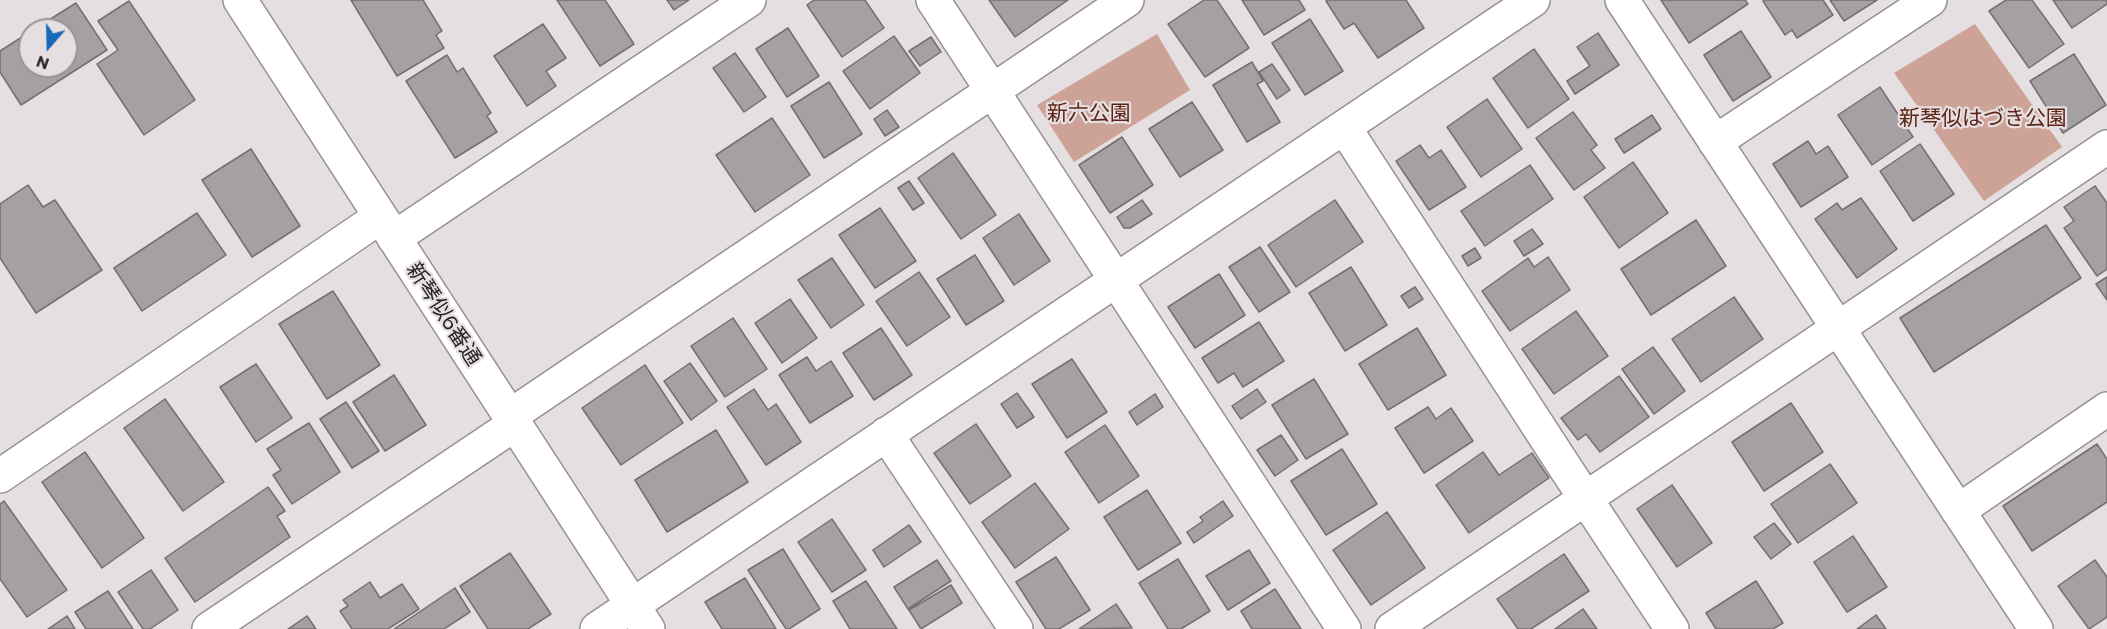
<!DOCTYPE html>
<html>
<head>
<meta charset="utf-8">
<style>
	body { margin:0 }
	#map { position:relative; width:2107px; height:629px; overflow:hidden; background:#e6dfe1; font-family:Commissioner,sans-serif }
	canvas { display:block }
	.north { position:absolute; left:18px; top:18px; width:60px; height:60px; box-sizing:border-box; background:#e6dfe1; border:2px solid #999495; border-radius:50%; rotate:200deg; font-size:16px; font-weight:700; line-height:24px; text-align:center; color:#252323 }
	.north::after { content:''; display:block; margin:auto; width:21px; height:27px; background:#1669b7; clip-path:polygon(50% 0,100% 100%,50% 72%,0 100%) }
</style>
</head>
<body>
<div id="map">
<canvas width="2107" height="629"></canvas>
<div class="north">N</div>
</div>
<script>
const context = document.querySelector('canvas').getContext('2d');
context.lineJoin = 'round';
function paint(path, color) { context.fillStyle = color; context.fill(path, 'evenodd'); }
const toPath = rows => new Path2D(rows.map(r => 'M' + r).join(''));
function strokePath(path, color, width, dash) { context.strokeStyle = color; context.lineWidth = width; context.lineCap = dash ? 'butt' : 'round'; context.setLineDash(dash || []); context.stroke(path); }
function label(font, color, halo, rows, align = 'center') {
  context.font = font + ' Commissioner,"Noto Sans JP",sans-serif'; context.lineWidth = 4.5; context.setLineDash([]); context.textBaseline = 'middle'; context.strokeStyle = halo; context.fillStyle = color; for (const [text, x, y, turn = 0] of rows) {
    context.save(); context.translate(x, y); context.rotate((+turn || 0) * Math.PI / 180); context.textAlign = isNaN(turn) ? turn : align; if (halo) context.strokeText(text, 0, 0); context.fillText(text, 0, 0); context.restore();
  }
}
paint(toPath([
	[1975,24,2062,147,1984,201,1894,73],
	[1157,34,1190,90,1074,162,1037,105]
]), '#cea397');
const building = toPath([
	[351,0,423,0,442,31,436,35,444,48,397,76,351,0],
	[557,0,605,0,634,44,600,66,557,0],
	[667,0,689,0,674,10,667,0],
	[814,0,865,0,884,28,842,57,807,5,814,0],
	[989,0,1068,0,1015,37,989,0],
	[1204,0,1217,0,1249,48,1205,77,1168,24,1204,0],
	[1242,0,1299,0,1305,10,1264,35,1242,0],
	[1328,0,1406,0,1424,28,1378,58,1354,23,1344,29,1326,1,1328,0],
	[1661,0,1745,0,1748,4,1689,43,1661,0],
	[1764,0,1823,0,1833,15,1797,38,1792,30,1785,35,1763,1,1764,0],
	[1830,0,1877,0,1844,21,1830,0],
	[2006,0,2032,0,2064,44,2029,68,1989,11,2006,0],
	[2053,0,2107,0,2107,4,2072,28,2053,0],
	[129,1,195,100,144,135,97,64,118,50,98,21,129,1],
	[76,3,107,50,21,105,0,72,0,51,30,32,30,66,66,66,66,30,33,30,76,3],
	[1310,19,1343,71,1305,95,1272,43,1310,19],
	[543,24,566,58,546,71,556,86,527,106,494,56,543,24],
	[788,28,819,76,787,97,756,49,788,28],
	[1741,31,1771,77,1733,101,1704,55,1741,31],
	[1598,33,1619,65,1575,94,1567,81,1590,66,1577,47,1598,33],
	[894,36,920,73,870,109,843,71,894,36],
	[931,37,941,52,920,66,909,51,931,37],
	[1534,49,1569,99,1528,128,1493,78,1534,49],
	[735,53,766,97,744,112,713,68,735,53],
	[2074,54,2106,105,2063,133,2030,81,2074,54],
	[447,55,457,72,463,68,491,113,487,116,497,132,455,158,406,81,447,55],
	[1252,62,1263,81,1257,84,1280,122,1247,142,1213,85,1252,62],
	[1272,64,1290,90,1277,99,1259,72,1272,64],
	[829,82,862,134,824,158,791,106,829,82],
	[1880,87,1913,137,1872,165,1838,115,1880,87],
	[1487,99,1522,149,1481,177,1447,127,1487,99],
	[1192,102,1223,150,1180,177,1149,129,1192,102],
	[887,110,899,127,885,136,874,119,887,110],
	[1573,112,1597,145,1591,150,1605,168,1574,190,1536,138,1573,112],
	[1652,115,1661,129,1624,153,1615,139,1652,115],
	[772,118,810,175,755,212,716,155,772,118],
	[1122,137,1153,185,1110,213,1079,165,1122,137],
	[1808,141,1816,154,1828,146,1848,177,1801,207,1773,164,1808,141],
	[1920,144,1954,194,1913,221,1880,171,1920,144],
	[1420,145,1429,158,1441,150,1466,187,1429,210,1396,161,1420,145],
	[251,149,300,226,252,257,202,180,251,149],
	[953,153,996,215,961,239,918,178,953,153],
	[1633,162,1668,213,1619,248,1584,197,1633,162],
	[1530,165,1553,199,1485,246,1461,211,1530,165],
	[909,181,924,203,913,210,898,188,909,181],
	[28,185,43,207,55,200,102,270,36,313,0,258,0,204,28,185],
	[2095,186,2107,203,2107,269,2097,276,2064,228,2074,221,2064,207,2095,186],
	[1861,198,1897,249,1857,278,1815,219,1837,203,1842,210,1861,198],
	[1142,200,1152,214,1130,228,1124,228,1117,217,1142,200],
	[1335,200,1363,242,1296,287,1268,245,1335,200],
	[880,208,916,261,875,288,839,235,880,208],
	[197,213,226,255,142,311,114,268,197,213],
	[1019,214,1050,261,1014,285,983,238,1019,214],
	[1696,220,1726,266,1651,315,1621,269,1696,220],
	[2046,225,2081,278,1934,372,1900,318,2046,225],
	[1532,229,1543,244,1524,256,1514,241,1532,229],
	[1260,247,1290,292,1259,312,1229,267,1260,247],
	[1475,248,1481,258,1468,266,1462,256,1475,248],
	[975,255,1004,301,966,325,937,279,975,255],
	[1548,257,1570,290,1510,331,1482,291,1528,258,1534,267,1548,257],
	[832,258,864,305,831,328,798,280,832,258],
	[1351,267,1387,325,1345,351,1309,293,1351,267],
	[919,272,950,317,907,346,876,301,919,272],
	[1219,274,1245,315,1195,348,1168,307,1219,274],
	[2107,277,2107,300,2096,284,2107,277],
	[1415,287,1423,299,1409,308,1401,296,1415,287],
	[333,291,380,365,327,399,279,324,333,291],
	[1734,297,1763,339,1701,382,1672,339,1734,297],
	[790,299,817,338,782,363,755,323,790,299],
	[1576,311,1608,356,1554,394,1522,349,1576,311],
	[733,318,767,369,725,397,691,346,733,318],
	[1259,322,1284,361,1243,387,1234,373,1218,383,1202,358,1259,322],
	[881,328,912,375,874,400,843,353,881,328],
	[1417,328,1446,375,1388,410,1359,364,1417,328],
	[1653,347,1685,391,1654,414,1622,369,1653,347],
	[807,357,816,371,831,361,853,396,810,423,779,375,807,357],
	[1072,359,1107,412,1067,438,1032,384,1072,359],
	[690,363,717,401,691,420,664,381,690,363],
	[256,364,292,418,256,442,220,387,256,364],
	[645,365,683,423,621,465,582,408,645,365],
	[394,375,426,425,385,451,353,402,394,375],
	[1619,376,1649,417,1600,452,1586,434,1578,440,1561,418,1619,376],
	[1314,379,1348,434,1306,459,1272,405,1314,379],
	[754,389,768,410,776,404,801,442,766,465,727,407,754,389],
	[1257,389,1266,402,1241,419,1232,406,1257,389],
	[1017,393,1034,417,1017,428,1001,404,1017,393],
	[1155,394,1163,407,1137,425,1129,412,1155,394],
	[165,399,224,482,183,511,124,428,165,399],
	[346,402,379,451,352,468,320,419,346,402],
	[1791,403,1823,452,1764,491,1732,442,1791,403],
	[1428,407,1436,419,1451,408,1473,441,1424,473,1395,428,1428,407],
	[309,423,340,472,292,504,273,475,281,470,267,449,309,423],
	[976,424,1011,476,970,504,934,453,976,424],
	[1105,425,1139,476,1099,503,1065,452,1105,425],
	[716,430,748,482,667,532,635,480,716,430],
	[1281,435,1298,460,1275,476,1257,450,1281,435],
	[2097,444,2107,459,2107,502,2032,551,2003,506,2097,444],
	[1342,449,1377,504,1326,535,1291,481,1342,449],
	[85,452,144,538,102,568,42,482,85,452],
	[1483,452,1499,475,1532,453,1549,478,1469,533,1436,485,1483,452],
	[1830,464,1857,503,1798,543,1771,504,1830,464],
	[1035,483,1069,529,1015,568,982,522,1035,483],
	[1672,485,1712,543,1677,567,1637,509,1672,485],
	[268,487,285,511,277,516,290,537,195,602,165,558,268,487],
	[1147,490,1181,543,1138,570,1104,517,1147,490],
	[4,501,67,590,27,617,0,579,0,504,4,501],
	[1223,501,1233,516,1194,543,1187,532,1203,521,1200,517,1223,501],
	[1387,512,1425,568,1371,605,1333,550,1387,512],
	[832,519,866,570,832,592,798,542,832,519],
	[1774,523,1791,544,1771,559,1754,537,1774,523],
	[909,525,921,542,884,567,873,550,909,525],
	[1853,536,1887,587,1847,612,1814,562,1853,536],
	[783,549,820,609,789,629,786,629,748,570,783,549],
	[1249,550,1270,583,1228,610,1206,576,1249,550],
	[510,553,551,614,528,629,488,629,460,586,510,553],
	[1564,554,1589,591,1531,629,1518,629,1497,599,1564,554],
	[1056,557,1090,610,1059,629,1046,629,1016,582,1056,557],
	[1178,559,1210,611,1181,629,1168,629,1139,583,1178,559],
	[937,560,951,581,908,609,894,587,937,560],
	[2095,560,2107,577,2107,617,2089,629,2058,586,2095,560],
	[151,570,178,610,150,629,143,629,118,592,151,570],
	[745,578,776,629,722,629,705,602,745,578],
	[866,581,897,629,850,629,833,601,866,581],
	[1756,581,1783,623,1773,629,1716,629,1706,613,1756,581],
	[370,582,380,598,402,584,419,609,388,629,352,629,340,611,348,606,343,600,370,582],
	[951,585,962,603,921,629,909,610,951,585],
	[455,588,470,612,444,629,394,629,455,588],
	[1275,589,1301,629,1252,629,1241,611,1275,589],
	[108,591,133,629,86,629,75,612,108,591],
	[1116,604,1132,628,1079,629,1116,604],
	[1583,609,1597,629,1555,629,1583,609],
	[1876,615,1886,629,1857,629,1876,615],
	[67,616,75,629,48,629,67,616],
	[307,616,316,629,288,629,307,616]
]);
paint(building, '#a5a0a4');
strokePath(building, '#736f72', 1.5);
const minor = toPath([
	[933,0,1344,629],
	[1622,0,2036,629],
	[1344,127,1570,475,1672,629],
	[1715,142,1930,0],
	[394,238,749,0],
	[510,416,1127,0],
	[886,434,1016,629],
	[0,476,380,217],
	[1958,511,2107,409],
	[209,629,515,424],
	[597,629,1533,0],
	[1392,629,2107,147]
]);
const tertiary = toPath([
	[240,0,648,629]
]);
strokePath(minor, '#969092', 36);
strokePath(tertiary, '#969092', 36);
strokePath(minor, '#fff', 33);
strokePath(tertiary, '#fff', 33);
label('21px', '#5d2415', '#e6dfe1', [
	["新六公園",1089,113],
	["新琴似はづき公園",1983,118]
]);
label('21px', '#252323', '#e6dfe1', [
	["新琴似6番通",444,314,57]
]);
</script>
</body>
</html>
